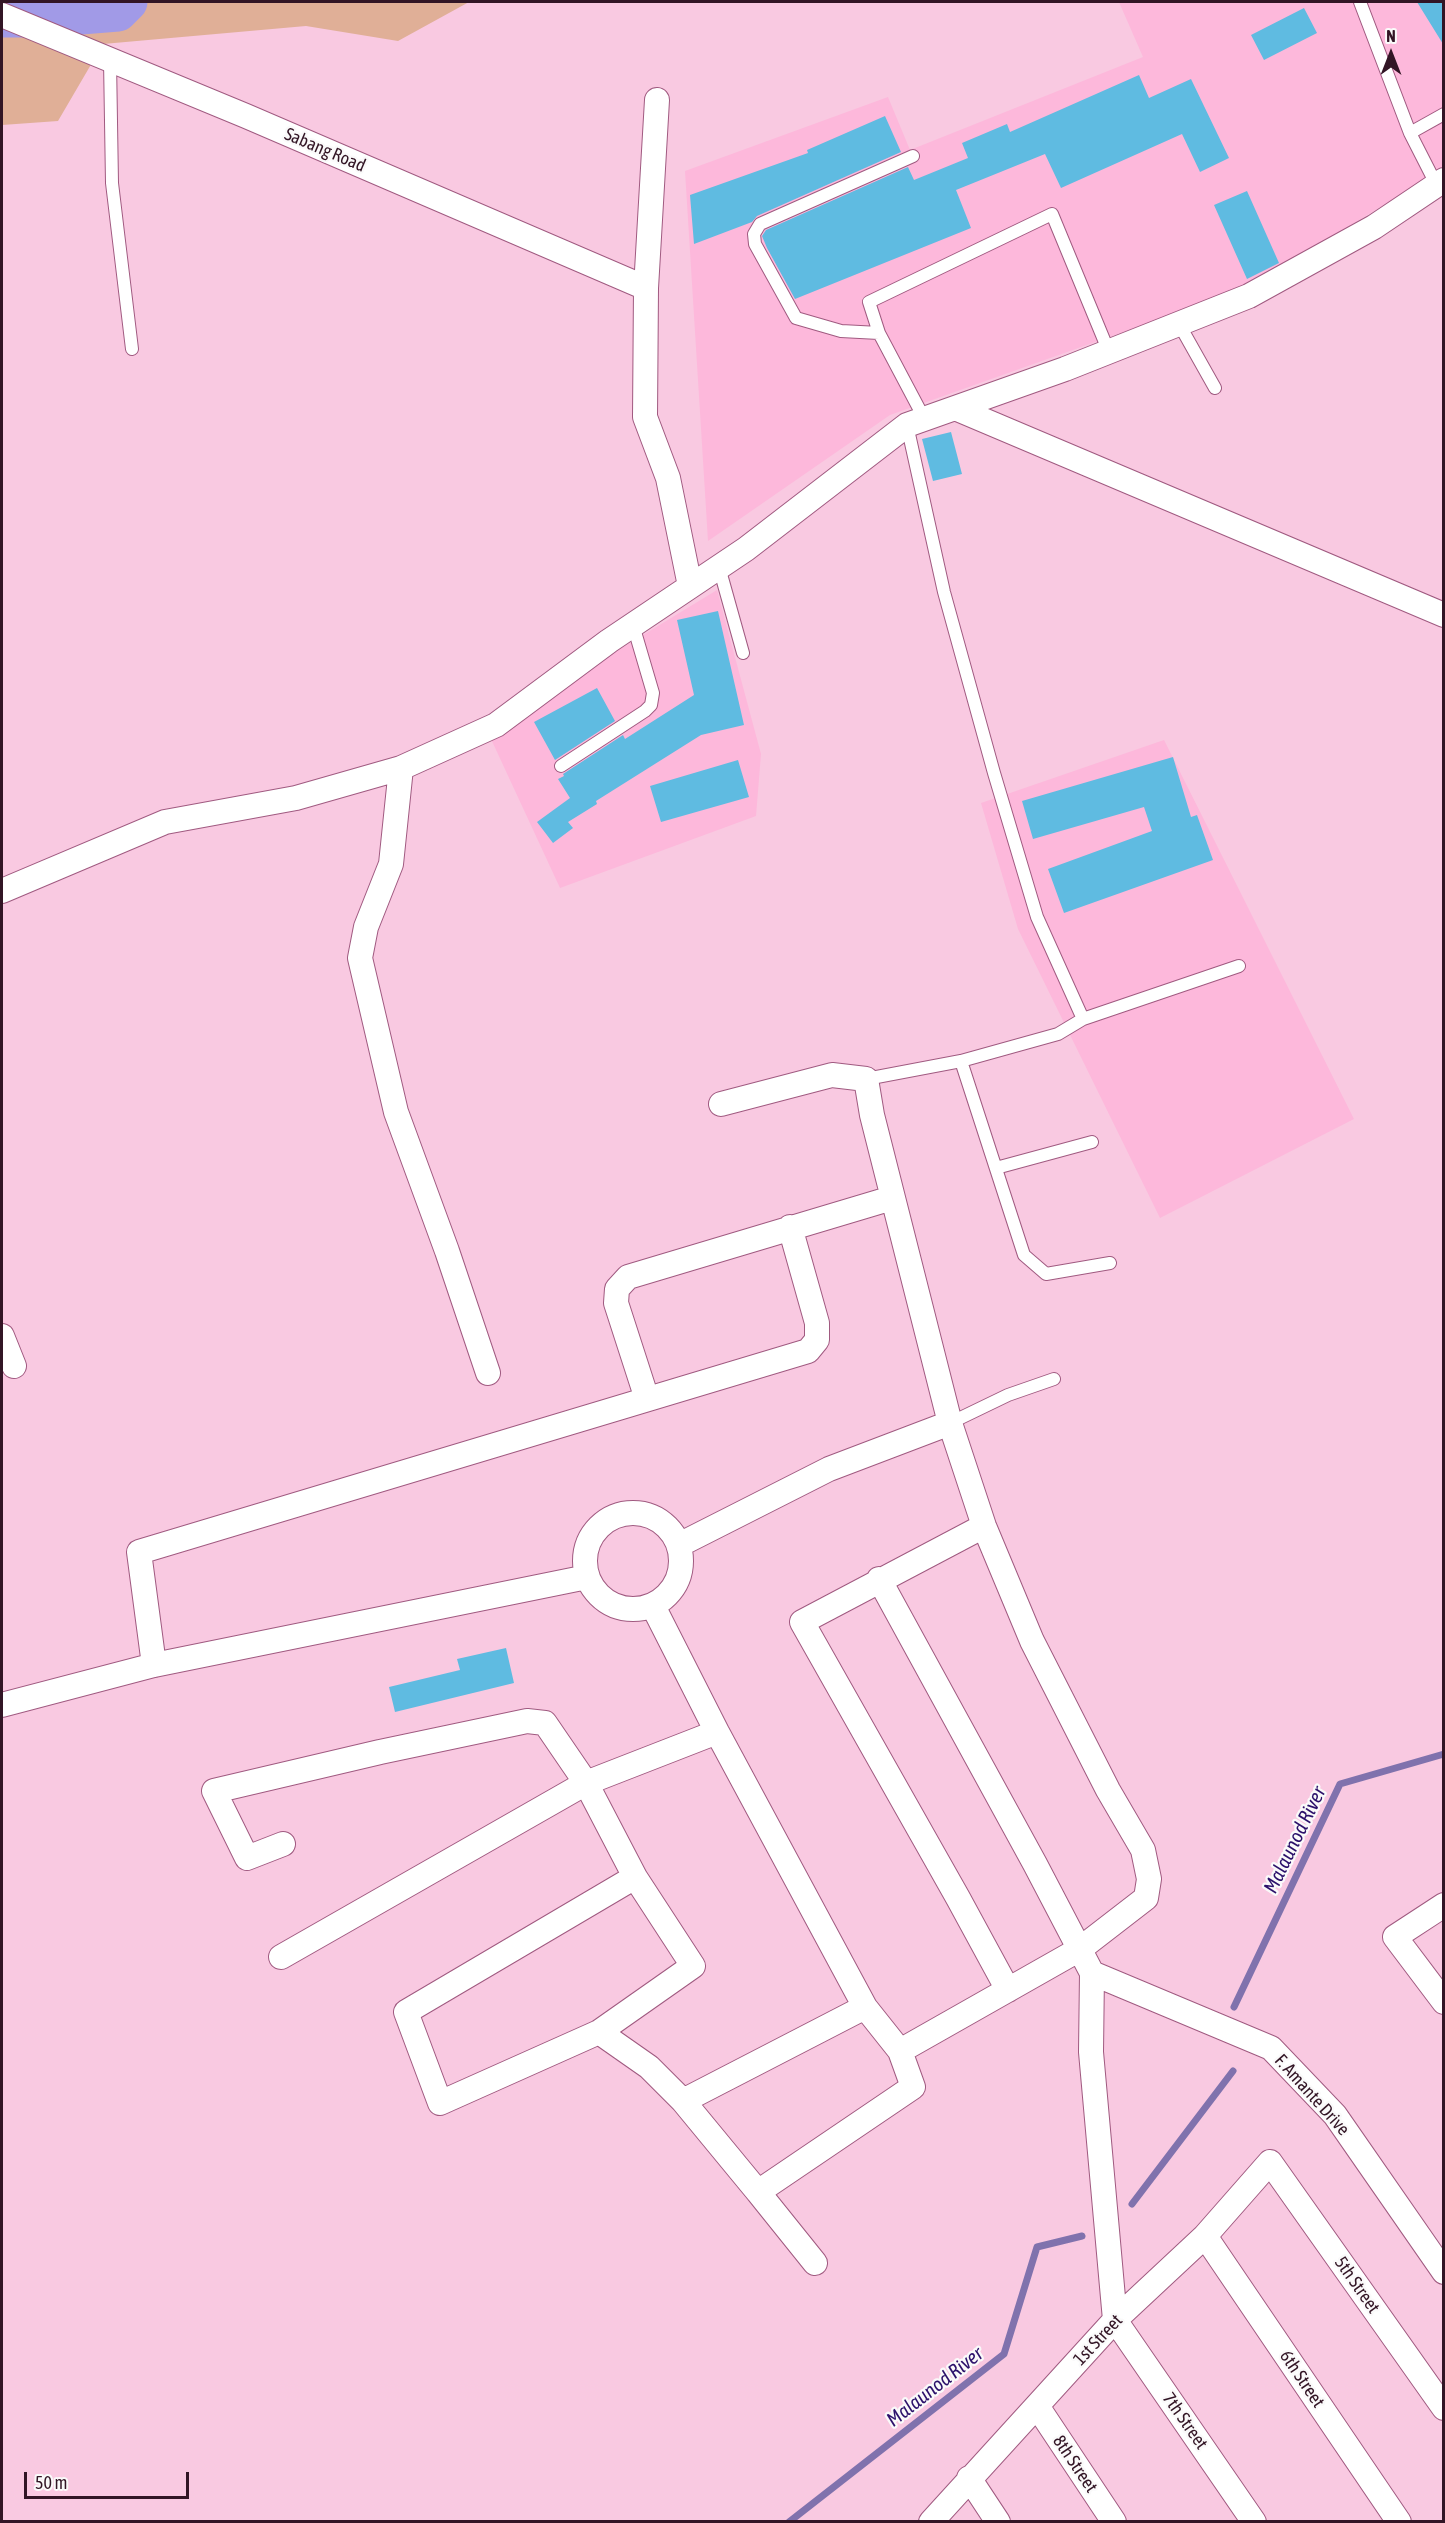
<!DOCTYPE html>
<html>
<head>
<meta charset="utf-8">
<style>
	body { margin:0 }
	#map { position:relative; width:1445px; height:2523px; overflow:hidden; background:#f9c9e1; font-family:"Asap Condensed",sans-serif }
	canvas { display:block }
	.frame { position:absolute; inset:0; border:3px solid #321525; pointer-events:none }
	.north { position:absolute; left:1361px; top:24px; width:60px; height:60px; -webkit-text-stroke:4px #fafafa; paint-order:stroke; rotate:0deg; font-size:16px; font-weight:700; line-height:24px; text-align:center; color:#321525 }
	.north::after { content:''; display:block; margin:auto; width:21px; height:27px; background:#321525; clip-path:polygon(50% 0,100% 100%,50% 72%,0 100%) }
	.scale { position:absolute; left:24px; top:2472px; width:165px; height:27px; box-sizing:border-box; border:3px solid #321525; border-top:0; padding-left:8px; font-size:18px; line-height:21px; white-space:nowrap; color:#321525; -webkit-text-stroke:4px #fafafa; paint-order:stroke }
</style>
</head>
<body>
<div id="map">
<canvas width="1445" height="2523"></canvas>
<div class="frame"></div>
<div class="north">N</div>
<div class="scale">50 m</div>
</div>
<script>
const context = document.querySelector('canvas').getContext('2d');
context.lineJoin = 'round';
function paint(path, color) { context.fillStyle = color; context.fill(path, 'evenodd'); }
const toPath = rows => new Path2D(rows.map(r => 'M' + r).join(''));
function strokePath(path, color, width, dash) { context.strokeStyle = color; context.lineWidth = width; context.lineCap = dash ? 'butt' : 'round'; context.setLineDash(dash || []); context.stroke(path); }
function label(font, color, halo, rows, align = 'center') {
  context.font = font + ' "Asap Condensed",sans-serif'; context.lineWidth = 4.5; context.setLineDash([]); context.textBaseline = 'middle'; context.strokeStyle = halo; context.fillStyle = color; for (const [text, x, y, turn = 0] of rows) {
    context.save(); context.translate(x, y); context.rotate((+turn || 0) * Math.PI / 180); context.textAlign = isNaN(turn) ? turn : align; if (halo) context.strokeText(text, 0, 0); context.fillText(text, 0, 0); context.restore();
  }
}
paint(toPath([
	[1119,2,1443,2,1443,169,1247,288,890,415,708,541,685,171,888,97,910,150,1143,57],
	[717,590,761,754,756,816,560,888,491,739,607,657],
	[1164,740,1354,1119,1160,1218,1018,929,981,803]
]), '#fdb8db');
paint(toPath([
	[2,2,469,2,398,41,306,26,103,44,58,121,2,125]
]), '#e0af97');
strokePath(toPath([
	[1234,2007,1340,1784,1444,1754],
	[1132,2204,1233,2071],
	[789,2522,1004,2354,1037,2247,1082,2236]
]), '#8072ad', 7);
strokePath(toPath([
	[2,18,44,18,118,12,128,2]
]), '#a19ae7', 39);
paint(toPath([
	[1417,2,1443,2,1443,44],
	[1304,8,1317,33,1264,60,1251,35],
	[1139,75,1149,98,1191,79,1229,158,1200,172,1182,134,1061,188,1045,154,956,190,971,228,795,299,767,248,762,236,766,230,908,167,914,180,968,158,962,143,1007,124,1010,132],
	[885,116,901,152,757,216,752,222,694,244,690,195,808,153,807,150],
	[1247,191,1279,263,1247,279,1214,205],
	[951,432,962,474,933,481,922,439],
	[718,611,744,725,701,735,596,801,597,804,568,822,573,828,553,843,537,822,570,798,558,779,564,776,563,774,623,735,625,739,694,695,677,620],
	[597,688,615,721,555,760,534,722],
	[1173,757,1191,817,1197,815,1213,860,1064,913,1048,869,1152,831,1144,807,1033,839,1022,801],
	[738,760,749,797,661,822,650,786],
	[506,1648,514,1683,395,1712,389,1687,460,1670,457,1659]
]), '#5fbbe1');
const service = toPath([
	[1360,2,1410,133,1436,184],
	[110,60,112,183,132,349],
	[1410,133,1444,114],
	[1179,324,1215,388],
	[879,333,841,331,796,318,755,244,754,234,760,224,913,156],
	[924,418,879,333,869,302,1052,214,1109,352],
	[719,567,743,653],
	[561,766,645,711,651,705,653,693,633,625],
	[1083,1019,1239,966],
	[961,1061,1024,1255,1046,1274,1110,1263],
	[866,1079,961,1061,1058,1034,1083,1019,1037,917,994,773,944,592,907,425],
	[996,1168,1092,1142],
	[950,1423,1008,1395,1054,1379]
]);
const minor = toPath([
	[2,15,246,116,646,288],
	[657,100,646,288,645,417,668,478,690,586],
	[955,408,1444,615],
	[401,768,391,864,366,927,360,958,396,1112,447,1251,488,1373],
	[2,891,165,822,296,798,401,768,496,725,609,641,746,549,907,425,1065,369,1249,296,1374,227,1444,180],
	[2,1336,14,1366],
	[647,1399,616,1303,617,1289,628,1277,892,1198],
	'585 1561a48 48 0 1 1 96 0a48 48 0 1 1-96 0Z',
	[984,1526,802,1622,958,1898,1008,1990],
	[679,1545,829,1469,950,1423],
	[879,1579,1035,1864,1092,1973,1091,2052,1115,2320,1254,2522],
	[653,1606,717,1732,865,2007,900,2051],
	[154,1665,139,1552,808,1351,817,1340,817,1323,790,1227],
	[2,1705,154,1665,587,1577],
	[283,1844,247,1858,214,1791,380,1752,527,1721,545,1723,586,1783,635,1877,693,1966,599,2032,440,2103,406,2012,635,1877],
	[1444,1905,1395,1937,1444,2002],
	[281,1957,586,1783,717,1732],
	[1092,1973,1271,2048,1335,2115,1444,2272],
	[599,2032,649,2067,683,2101,758,2192,913,2087,900,2051,1080,1949,1146,1898,1149,1879,1143,1850,1108,1790,1032,1641,984,1526,950,1423,872,1115,866,1079,832,1075,721,1104],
	[683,2101,865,2007],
	[758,2192,815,2263],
	[1205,2236,1399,2522],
	[1037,2406,1114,2522],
	[969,2478,998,2522],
	[931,2522,1115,2320,1205,2236,1270,2162,1444,2408]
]);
strokePath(service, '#a05a80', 14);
strokePath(minor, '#a05a80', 26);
strokePath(service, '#fff', 12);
strokePath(minor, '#fff', 24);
label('18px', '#321525', '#fafafa', [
	["Sabang Road",325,150,23],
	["F. Amante Drive",1312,2095,48],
	["5th Street",1357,2285,55],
	["1st Street",1098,2340,-47],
	["6th Street",1302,2379,56],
	["7th Street",1185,2421,55],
	["8th Street",1075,2464,56]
]);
label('italic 20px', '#2c116b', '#fafafa', [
	["Malaunod River",1295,1840,-64],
	["Malaunod River",935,2387,-38]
]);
</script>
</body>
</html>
